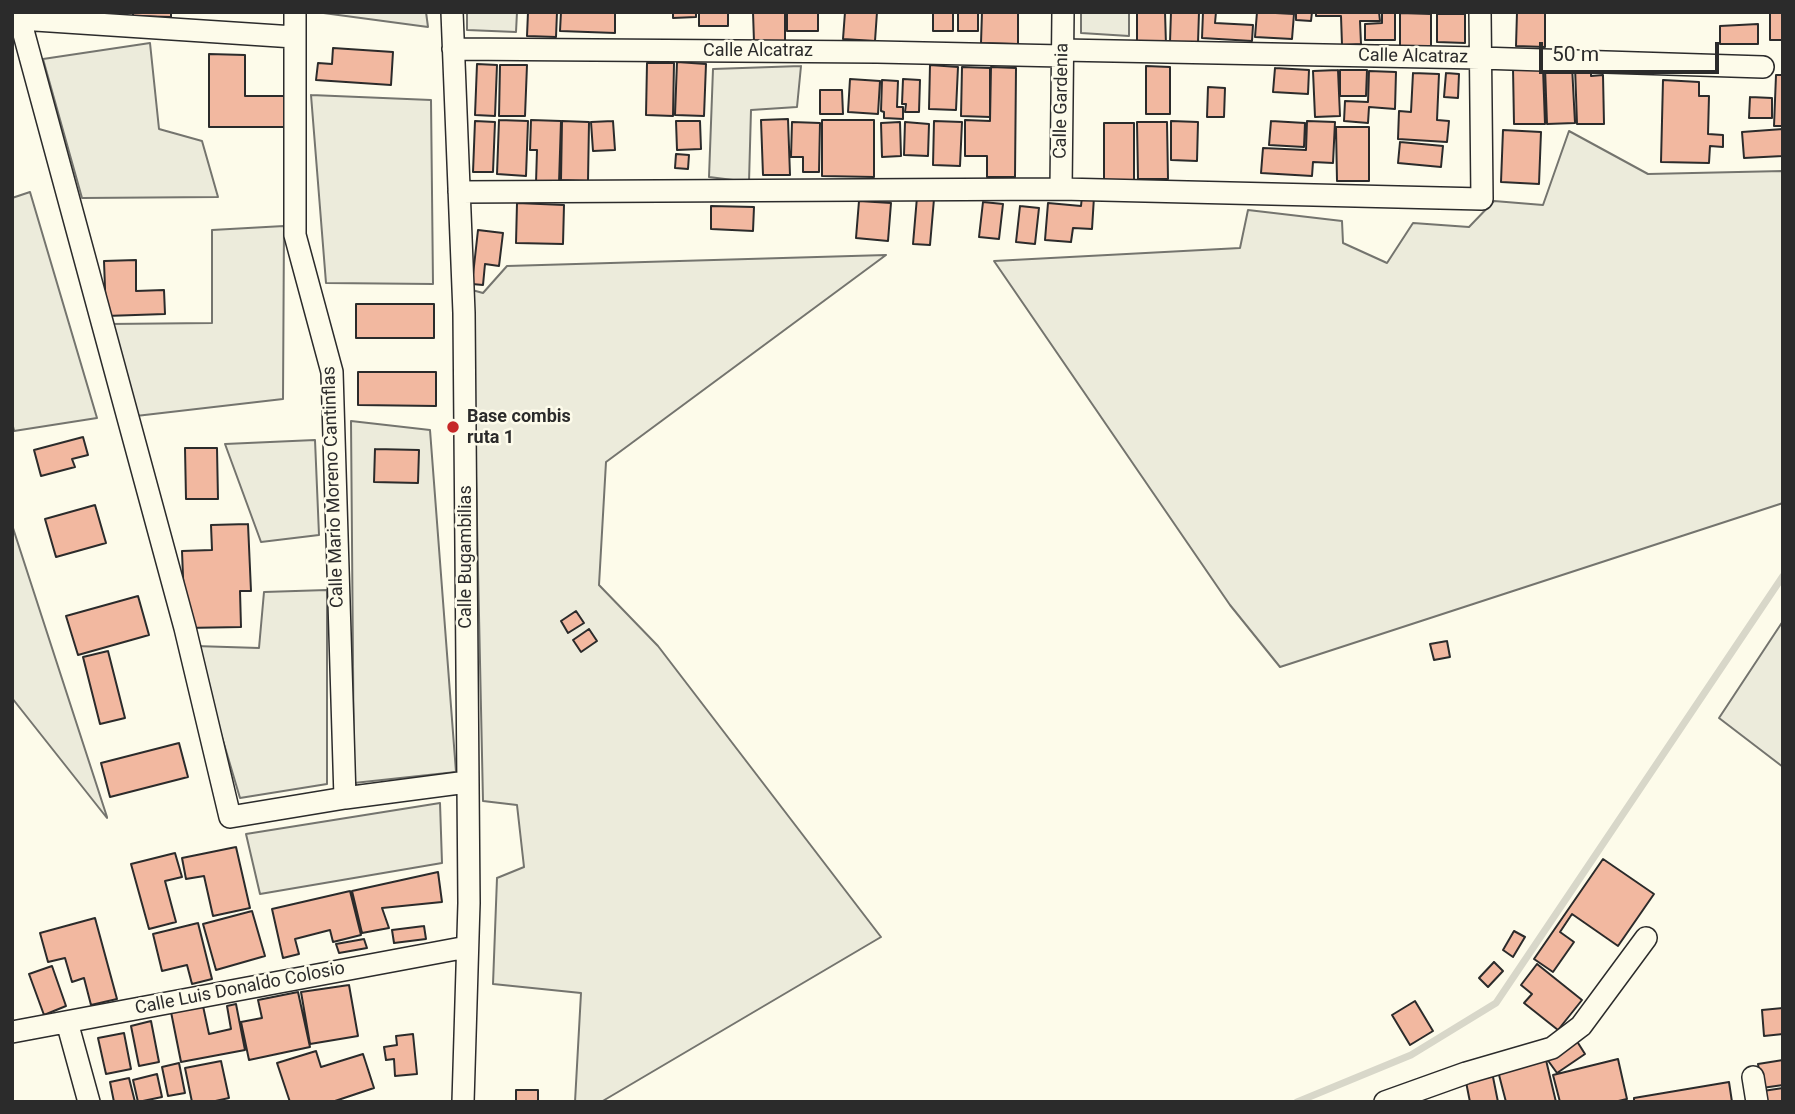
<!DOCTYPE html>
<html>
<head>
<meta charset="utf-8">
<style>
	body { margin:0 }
	#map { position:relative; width:1795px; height:1114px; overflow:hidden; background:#fdfbea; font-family:Roboto,sans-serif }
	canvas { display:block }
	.frame { position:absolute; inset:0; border:14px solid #2b2b2b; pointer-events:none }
	.scale { position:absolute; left:1539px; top:42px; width:180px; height:32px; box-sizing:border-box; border:4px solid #2b2b2b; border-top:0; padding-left:9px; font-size:21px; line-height:24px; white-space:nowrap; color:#2b2b2b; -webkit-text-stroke:5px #fdfbea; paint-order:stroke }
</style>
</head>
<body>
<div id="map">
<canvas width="1795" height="1114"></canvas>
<div class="frame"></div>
<div class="scale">50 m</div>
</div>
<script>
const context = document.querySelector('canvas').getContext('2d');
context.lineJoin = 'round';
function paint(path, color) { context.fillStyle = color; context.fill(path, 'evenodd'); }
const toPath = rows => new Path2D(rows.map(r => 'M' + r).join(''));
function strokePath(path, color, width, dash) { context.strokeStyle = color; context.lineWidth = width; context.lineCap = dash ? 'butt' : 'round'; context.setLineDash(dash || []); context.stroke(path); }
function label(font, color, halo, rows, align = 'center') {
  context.font = font + ' Roboto,sans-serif'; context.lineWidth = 5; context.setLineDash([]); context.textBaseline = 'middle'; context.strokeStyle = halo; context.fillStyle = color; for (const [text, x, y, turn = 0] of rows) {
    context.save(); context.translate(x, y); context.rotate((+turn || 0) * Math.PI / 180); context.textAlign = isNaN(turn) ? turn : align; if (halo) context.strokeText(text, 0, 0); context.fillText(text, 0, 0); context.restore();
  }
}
const green = toPath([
	[316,12,426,12,428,27,316,12],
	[467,12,517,12,516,32,467,30,467,12],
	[1081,12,1129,12,1129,36,1081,33,1081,12],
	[150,43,159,129,202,141,218,197,82,198,43,59,150,43],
	[801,66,797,107,751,110,749,182,709,177,713,69,801,66],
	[311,95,431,100,433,284,326,283,311,95],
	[1569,131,1648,174,1783,171,1783,503,1280,667,1230,605,994,261,1240,248,1248,210,1342,221,1343,243,1387,263,1413,223,1469,227,1494,201,1543,205,1569,131],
	[30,192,97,418,14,431,12,422,12,198,30,192],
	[284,226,283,399,136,416,108,324,212,323,212,230,284,226],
	[886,255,606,462,599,585,658,646,881,937,601,1102,575,1102,581,993,493,984,497,878,524,867,517,805,483,801,472,290,483,293,507,266,886,255],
	[351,421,430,430,456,772,354,783,351,421],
	[315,440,319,535,261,542,225,444,315,440],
	[12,525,107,817,107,818,12,698,12,525],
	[327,590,327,784,240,798,195,646,259,648,264,592,327,590],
	[1783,621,1783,767,1719,718,1783,621],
	[440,803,442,863,260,894,246,834,440,803]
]);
paint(green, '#ecebdb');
strokePath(green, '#74746e', 2);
strokePath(toPath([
	[1297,1102,1411,1055,1496,1003,1783,576]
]), '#d8d7c9', 7);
const building = toPath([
	[133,12,171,12,171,17,133,16,133,12],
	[528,12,557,12,556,37,527,36,528,12],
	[561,12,615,12,615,33,560,31,561,12],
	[673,12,696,12,696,17,673,18,673,12],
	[699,12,728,12,728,26,699,26,699,12],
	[753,12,785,12,785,41,754,42,753,12],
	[787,12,818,12,818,31,787,31,787,12],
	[845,12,877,12,875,41,843,39,845,12],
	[933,12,953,12,953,31,933,31,933,12],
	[958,12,978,12,978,31,958,31,958,12],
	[982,12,1018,12,1018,44,981,43,982,12],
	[1137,12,1165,12,1166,45,1137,45,1137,12],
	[1171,12,1199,12,1198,43,1170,42,1171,12],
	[1203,12,1216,12,1215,23,1253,25,1252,41,1202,38,1203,12],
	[1257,12,1294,14,1292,39,1255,37,1257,12],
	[1296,12,1312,12,1311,21,1296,20,1296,12],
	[1316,12,1379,12,1380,21,1360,21,1361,44,1342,45,1341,16,1316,16,1316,12],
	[1382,12,1395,12,1395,40,1365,40,1365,24,1382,23,1382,12],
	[1517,12,1545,12,1545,47,1516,46,1517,12],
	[1770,12,1783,12,1783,40,1770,40,1770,12],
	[1400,13,1431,14,1431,46,1400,46,1400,13],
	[1437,14,1465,14,1465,43,1437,42,1437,14],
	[1758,24,1758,44,1720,44,1720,26,1758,24],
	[333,48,393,52,391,85,316,80,318,63,332,64,333,48],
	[209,54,245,55,245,96,287,96,287,127,209,127,209,54],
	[677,62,706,64,704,116,675,115,677,62],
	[647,63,674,63,673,116,646,115,647,63],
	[477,64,497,65,495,116,475,115,477,64],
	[500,65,527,65,525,116,499,116,500,65],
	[930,65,958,67,956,110,929,109,930,65],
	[1146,66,1170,67,1170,114,1146,114,1146,66],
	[1572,66,1575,123,1547,124,1545,67,1572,66],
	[1575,66,1591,66,1591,76,1603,75,1604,124,1577,124,1575,66],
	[962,67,990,68,990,117,961,116,962,67],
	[991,67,1016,68,1015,177,987,177,987,156,965,156,965,120,990,121,991,67],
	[1275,68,1309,70,1308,94,1273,92,1275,68],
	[1513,68,1543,68,1545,124,1514,124,1513,68],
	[1338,70,1340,116,1315,117,1313,71,1338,70],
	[1340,70,1367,70,1366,96,1340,96,1340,70],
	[1369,71,1396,72,1395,109,1369,107,1368,123,1344,121,1345,101,1368,102,1369,71],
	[1413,73,1439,74,1437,120,1449,121,1447,142,1398,139,1399,111,1411,112,1413,73],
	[1446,73,1459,74,1458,98,1444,97,1446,73],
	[1776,75,1783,75,1783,126,1774,126,1776,75],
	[850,79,880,81,878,114,848,112,850,79],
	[903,79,920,80,919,112,905,112,906,104,902,104,903,79],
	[882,80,898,81,897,107,903,107,903,119,884,118,884,112,881,111,882,80],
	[1663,80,1699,82,1699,96,1709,96,1708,134,1723,135,1723,147,1710,146,1709,163,1661,162,1663,80],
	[1208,87,1225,88,1224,117,1207,117,1208,87],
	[820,90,842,90,843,114,820,114,820,90],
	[1750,97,1772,98,1772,118,1749,118,1750,97],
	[788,119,790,175,763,175,761,120,788,119],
	[499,120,528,121,526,176,497,174,499,120],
	[531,120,561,121,559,183,536,183,537,150,530,150,531,120],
	[822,120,874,120,874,177,822,176,822,120],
	[475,121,495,122,493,172,473,172,475,121],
	[562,121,589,122,588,181,561,180,562,121],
	[613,121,615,150,593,151,591,122,613,121],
	[676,121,700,121,701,149,677,150,676,121],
	[934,121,962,122,960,166,933,165,934,121],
	[1171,121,1198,122,1197,161,1171,160,1171,121],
	[1271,121,1305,123,1304,147,1269,145,1271,121],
	[1307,121,1335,122,1333,163,1313,162,1312,176,1261,173,1263,148,1306,150,1307,121],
	[792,122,820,123,819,172,803,172,803,157,791,157,792,122],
	[900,122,901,156,882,157,881,123,900,122],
	[905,122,929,124,928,156,904,155,905,122],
	[1137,122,1167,122,1168,179,1138,179,1137,122],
	[1104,123,1134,123,1134,180,1104,180,1104,123],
	[1336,127,1369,127,1369,181,1337,181,1336,127],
	[1783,129,1783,156,1744,158,1742,132,1783,129],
	[1503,130,1541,132,1539,184,1501,182,1503,130],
	[1400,142,1443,146,1441,167,1398,163,1400,142],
	[676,154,689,155,688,169,675,168,676,154],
	[1082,196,1094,197,1092,229,1073,228,1071,242,1045,240,1048,203,1081,206,1082,196],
	[917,197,934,199,930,245,913,244,917,197],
	[859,201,891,203,888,241,856,238,859,201],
	[983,202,1003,204,999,239,979,237,983,202],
	[517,203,564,205,563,244,516,243,517,203],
	[711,206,754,207,753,231,711,229,711,206],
	[1020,206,1039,208,1035,244,1016,242,1020,206],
	[478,230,503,233,499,266,485,264,483,285,472,284,478,230],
	[136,260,136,291,164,290,165,314,106,316,104,261,136,260],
	[356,304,434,304,434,338,356,338,356,304],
	[358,372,436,372,436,406,358,405,358,372],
	[83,437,88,455,72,459,75,467,41,476,34,450,83,437],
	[185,448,217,448,218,499,186,499,185,448],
	[375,449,419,450,418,483,374,482,375,449],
	[95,505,106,543,56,557,45,519,95,505],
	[248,524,251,591,240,591,241,627,185,628,182,551,212,550,211,525,248,524],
	[138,596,149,635,78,655,66,616,138,596],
	[576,611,584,623,568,633,561,621,576,611],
	[589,629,597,641,581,652,573,640,589,629],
	[1447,641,1450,657,1434,660,1430,644,1447,641],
	[108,651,125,718,100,724,83,657,108,651],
	[179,743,188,777,110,797,101,763,179,743],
	[236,847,250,908,213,916,204,876,186,879,182,858,236,847],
	[175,853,182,877,165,881,176,922,149,929,131,864,175,853],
	[1603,859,1654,894,1618,946,1572,914,1560,932,1574,942,1553,972,1534,959,1603,859],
	[438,872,442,902,382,908,389,928,362,933,352,891,438,872],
	[350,891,361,935,333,942,330,930,295,939,299,954,283,958,272,909,350,891],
	[252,911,265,956,216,970,203,924,252,911],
	[95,918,117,999,91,1005,84,978,72,982,65,958,48,962,40,933,95,918],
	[198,923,212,979,192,984,187,965,162,971,153,934,198,923],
	[424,926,426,939,394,943,392,930,424,926],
	[1514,931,1525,937,1513,957,1503,950,1514,931],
	[364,939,367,948,339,953,336,944,364,939],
	[1494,962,1503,971,1488,987,1479,978,1494,962],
	[1537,964,1582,1000,1558,1030,1524,1003,1532,994,1521,985,1537,964],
	[52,966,66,1006,44,1015,29,974,52,966],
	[349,985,358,1036,310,1044,301,992,349,985],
	[298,992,310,1047,249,1060,241,1022,262,1018,258,1000,298,992],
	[1415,1001,1433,1031,1410,1045,1392,1015,1415,1001],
	[236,1004,245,1050,181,1062,171,1012,203,1006,209,1034,231,1029,227,1006,236,1004],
	[1783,1008,1783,1034,1764,1036,1762,1010,1783,1008],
	[151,1021,159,1062,139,1066,131,1026,151,1021],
	[124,1033,131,1069,106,1074,98,1038,124,1033],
	[413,1034,417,1074,395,1076,394,1059,386,1060,384,1047,397,1045,396,1036,413,1034],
	[1573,1035,1585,1054,1557,1073,1544,1055,1573,1035],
	[316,1051,321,1067,363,1054,374,1088,332,1102,290,1102,277,1063,316,1051],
	[1618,1059,1627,1099,1614,1102,1560,1102,1553,1075,1618,1059],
	[1546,1060,1556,1102,1506,1102,1498,1071,1546,1060],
	[1783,1060,1783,1085,1762,1088,1758,1064,1783,1060],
	[221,1061,229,1098,211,1102,192,1102,185,1068,221,1061],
	[179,1063,185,1093,168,1096,162,1067,179,1063],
	[1492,1072,1498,1102,1470,1102,1465,1077,1492,1072],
	[157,1074,162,1097,138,1102,133,1080,157,1074],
	[129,1078,135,1102,114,1102,110,1082,129,1078],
	[1729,1082,1732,1102,1634,1102,1634,1098,1729,1082],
	[1783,1088,1783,1102,1765,1102,1763,1091,1783,1088],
	[516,1090,538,1090,538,1102,516,1102,516,1090]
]);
paint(building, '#f2b8a0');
strokePath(building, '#2b2b2b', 2);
const street = toPath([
	[18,12,185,628,230,817,345,798,467,782],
	[295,12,295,235,332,372,345,798],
	[452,12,464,313,469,903,463,1102],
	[20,19,294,37],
	[453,49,877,52,1062,56],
	[1062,50,1480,58,1763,67],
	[1061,189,1063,12],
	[459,192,1061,189,1482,199,1480,12],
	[67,1022,89,1102],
	[12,1032,467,947],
	[1753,1077,1757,1102],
	[1385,1102,1466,1073,1552,1048,1581,1026,1646,938]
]);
strokePath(street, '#2b2b2b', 24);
strokePath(street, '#fdfbea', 21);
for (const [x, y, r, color] of [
	[453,427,7,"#c62828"]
]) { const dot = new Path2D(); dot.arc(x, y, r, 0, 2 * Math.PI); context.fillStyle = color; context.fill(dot); strokePath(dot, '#fdfbea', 2.5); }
label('18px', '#2b2b2b', '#fdfbea', [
	["Calle Alcatraz",758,51],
	["Calle Alcatraz",1413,57,1],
	["Calle Gardenia",1062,101,-89],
	["Calle Mario Moreno Cantinflas",334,487,-92],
	["Calle Bugambilias",466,557,-90],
	["Calle Luis Donaldo Colosio",240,989,-11]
]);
label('bold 18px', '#2b2b2b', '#fdfbea', [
	["Base combis",467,417],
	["ruta 1",467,438]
], 'left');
</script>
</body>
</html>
